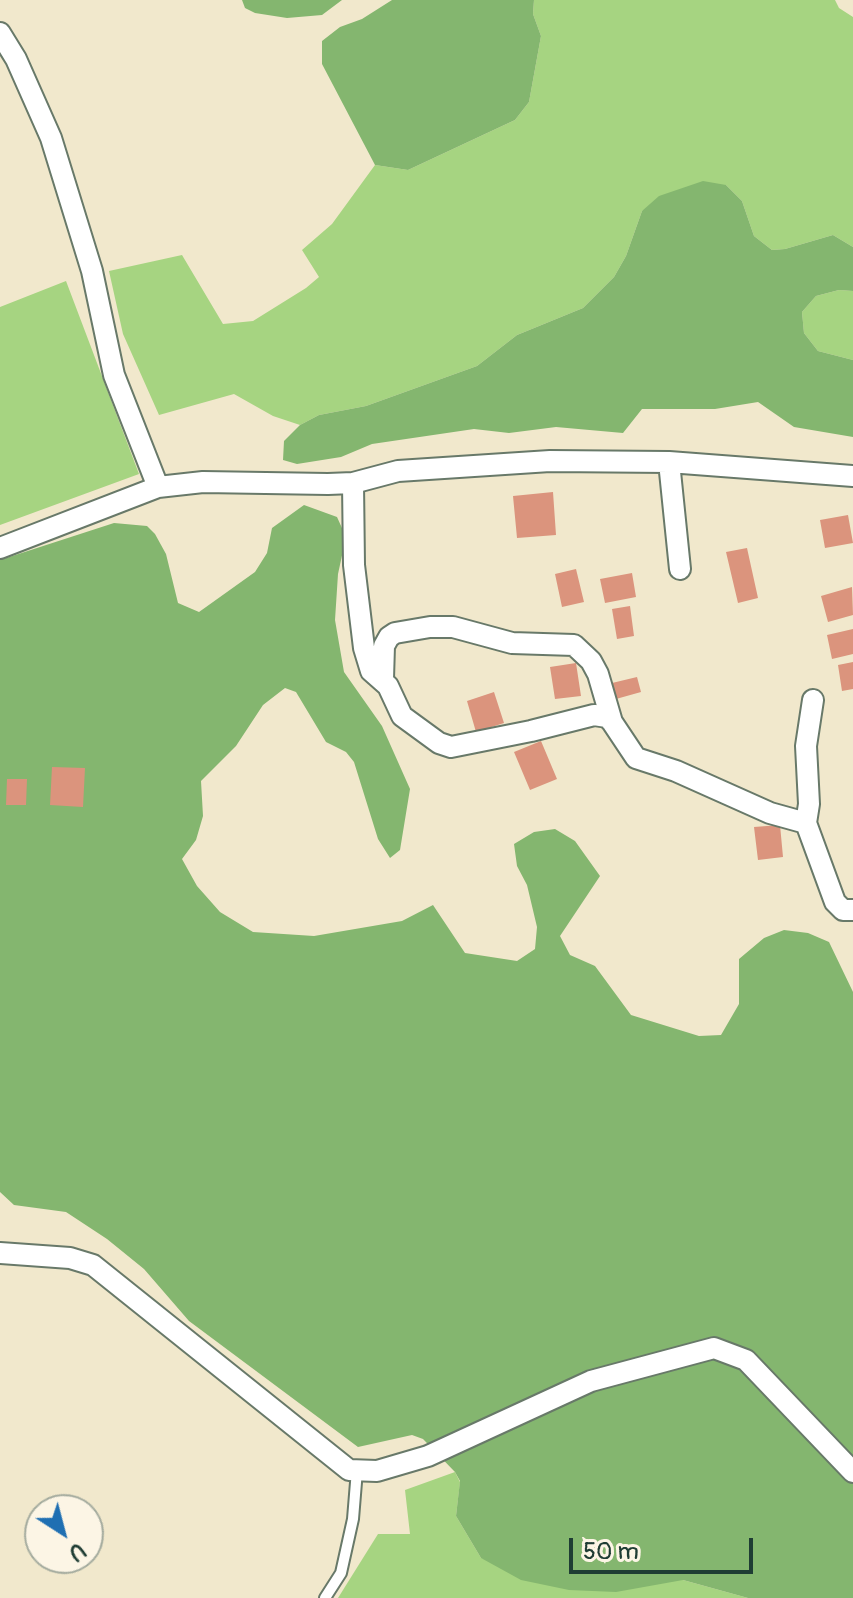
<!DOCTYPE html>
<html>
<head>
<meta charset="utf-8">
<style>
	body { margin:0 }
	#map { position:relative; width:853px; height:1598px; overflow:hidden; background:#f1e8cc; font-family:Pangolin,sans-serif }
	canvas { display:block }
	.north { position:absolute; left:24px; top:1494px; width:80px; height:80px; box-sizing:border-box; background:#fcf5e5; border:2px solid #a4ab9e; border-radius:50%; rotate:144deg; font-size:22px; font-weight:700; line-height:32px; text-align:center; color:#1f3d34 }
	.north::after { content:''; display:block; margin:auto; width:28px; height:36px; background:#1f6fb2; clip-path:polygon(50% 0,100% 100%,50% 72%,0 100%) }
	.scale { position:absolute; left:569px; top:1538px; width:184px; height:36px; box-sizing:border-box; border:4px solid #1f3d34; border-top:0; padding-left:10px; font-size:24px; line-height:28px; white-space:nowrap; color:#1f3d34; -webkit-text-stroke:6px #fcf5e5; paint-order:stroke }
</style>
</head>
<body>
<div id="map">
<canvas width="853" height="1598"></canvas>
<div class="north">U</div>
<div class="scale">50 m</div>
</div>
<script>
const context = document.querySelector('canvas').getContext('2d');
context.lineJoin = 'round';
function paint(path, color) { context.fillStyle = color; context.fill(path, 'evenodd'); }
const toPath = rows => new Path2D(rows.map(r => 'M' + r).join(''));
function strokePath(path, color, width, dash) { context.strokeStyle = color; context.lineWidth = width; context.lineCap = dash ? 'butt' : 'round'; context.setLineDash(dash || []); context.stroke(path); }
paint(toPath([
	[534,0,835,0,839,8,853,17,853,247,833,235,785,249,772,250,754,236,742,201,726,185,642,211,626,256,614,277,583,308,517,335,477,366,366,406,319,415,300,425,273,416,234,394,159,415,123,334,109,271,182,255,223,324,253,321,306,288,319,277,302,250,332,224,375,165,408,170,515,120,529,102,541,36,533,14],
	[66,281,139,474,0,525,0,307],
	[839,290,853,291,853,360,818,351,804,333,802,312,816,296],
	[455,1472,460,1482,456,1516,481,1558,683,1580,748,1598,338,1598,378,1534,410,1534,405,1490]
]), '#a6d481');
paint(toPath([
	[242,0,342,0,322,15,287,18,255,13,245,8],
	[392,0,534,0,533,14,541,36,529,102,515,120,408,170,375,165,322,64,322,41,340,27,362,19],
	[703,181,726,185,742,201,754,236,772,250,785,249,833,235,853,247,853,291,839,290,816,296,802,312,804,333,818,351,853,360,853,437,794,427,758,402,715,409,642,409,623,433,556,427,509,433,474,429,372,444,341,457,297,464,283,460,284,441,300,425,319,415,366,406,477,366,517,335,583,308,614,277,626,256,642,211,659,196],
	[304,505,337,517,346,537,338,574,335,620,344,672,382,726,410,789,400,850,390,858,378,839,354,762,346,752,326,742,296,692,285,688,263,705,236,746,201,781,203,816,196,840,182,859,197,886,220,912,253,932,314,936,402,921,433,905,465,953,517,961,535,949,537,927,527,885,517,866,514,844,534,832,555,829,575,841,600,876,560,936,570,955,595,966,631,1015,699,1036,721,1035,739,1004,739,959,764,938,784,930,808,933,829,942,853,992,853,1598,748,1598,683,1580,616,1592,569,1590,521,1580,481,1558,456,1516,460,1481,455,1472,423,1439,412,1435,358,1447,189,1321,144,1269,107,1239,66,1212,14,1205,0,1192,0,560,114,523,147,526,155,534,166,554,178,603,199,612,255,572,267,553,272,528]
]), '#84b66f');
paint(toPath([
	[553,492,556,535,517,538,513,496],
	[848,515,853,543,825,548,820,520],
	[747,548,758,598,738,603,726,552],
	[576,569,584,602,562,607,555,574],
	[632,573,636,597,605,603,600,579],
	[852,587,853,615,828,622,821,596],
	[630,606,634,636,617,639,612,609],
	[853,629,853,654,832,659,827,635],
	[853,662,853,689,842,691,838,665],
	[576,663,581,696,555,699,550,667],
	[637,677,641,692,616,699,612,683],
	[494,692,504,723,476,732,467,701],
	[541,741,557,779,530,790,514,752],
	[52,767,85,768,83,807,50,805],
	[7,779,27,779,26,805,6,805],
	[780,825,783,857,758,860,754,827]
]), '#db947d');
const lane = toPath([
	[325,1598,341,1573,353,1519,357,1470]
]);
const street = toPath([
	[0,33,16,59,51,138,92,271,114,375,158,487],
	[669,462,680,569],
	[353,483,354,565,364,648,371,671,388,686,402,716,439,743,451,747,531,731,594,715,607,717,612,722],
	[0,548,158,487,203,482,328,484,353,483,398,471,550,461,669,462,853,476],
	[383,679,384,646,389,637,395,633,430,627,453,627,512,643,574,645,591,661,598,674,612,722,636,758,676,771,770,813,806,823],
	[813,700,806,746,809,804,806,823,835,902,843,910,853,910],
	[0,1253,70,1258,93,1265,349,1470,377,1471,428,1456,591,1381,714,1348,746,1360,853,1472]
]);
strokePath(lane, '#687969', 14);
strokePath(street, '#687969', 24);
strokePath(lane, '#fff', 10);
strokePath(street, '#fff', 20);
</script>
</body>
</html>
